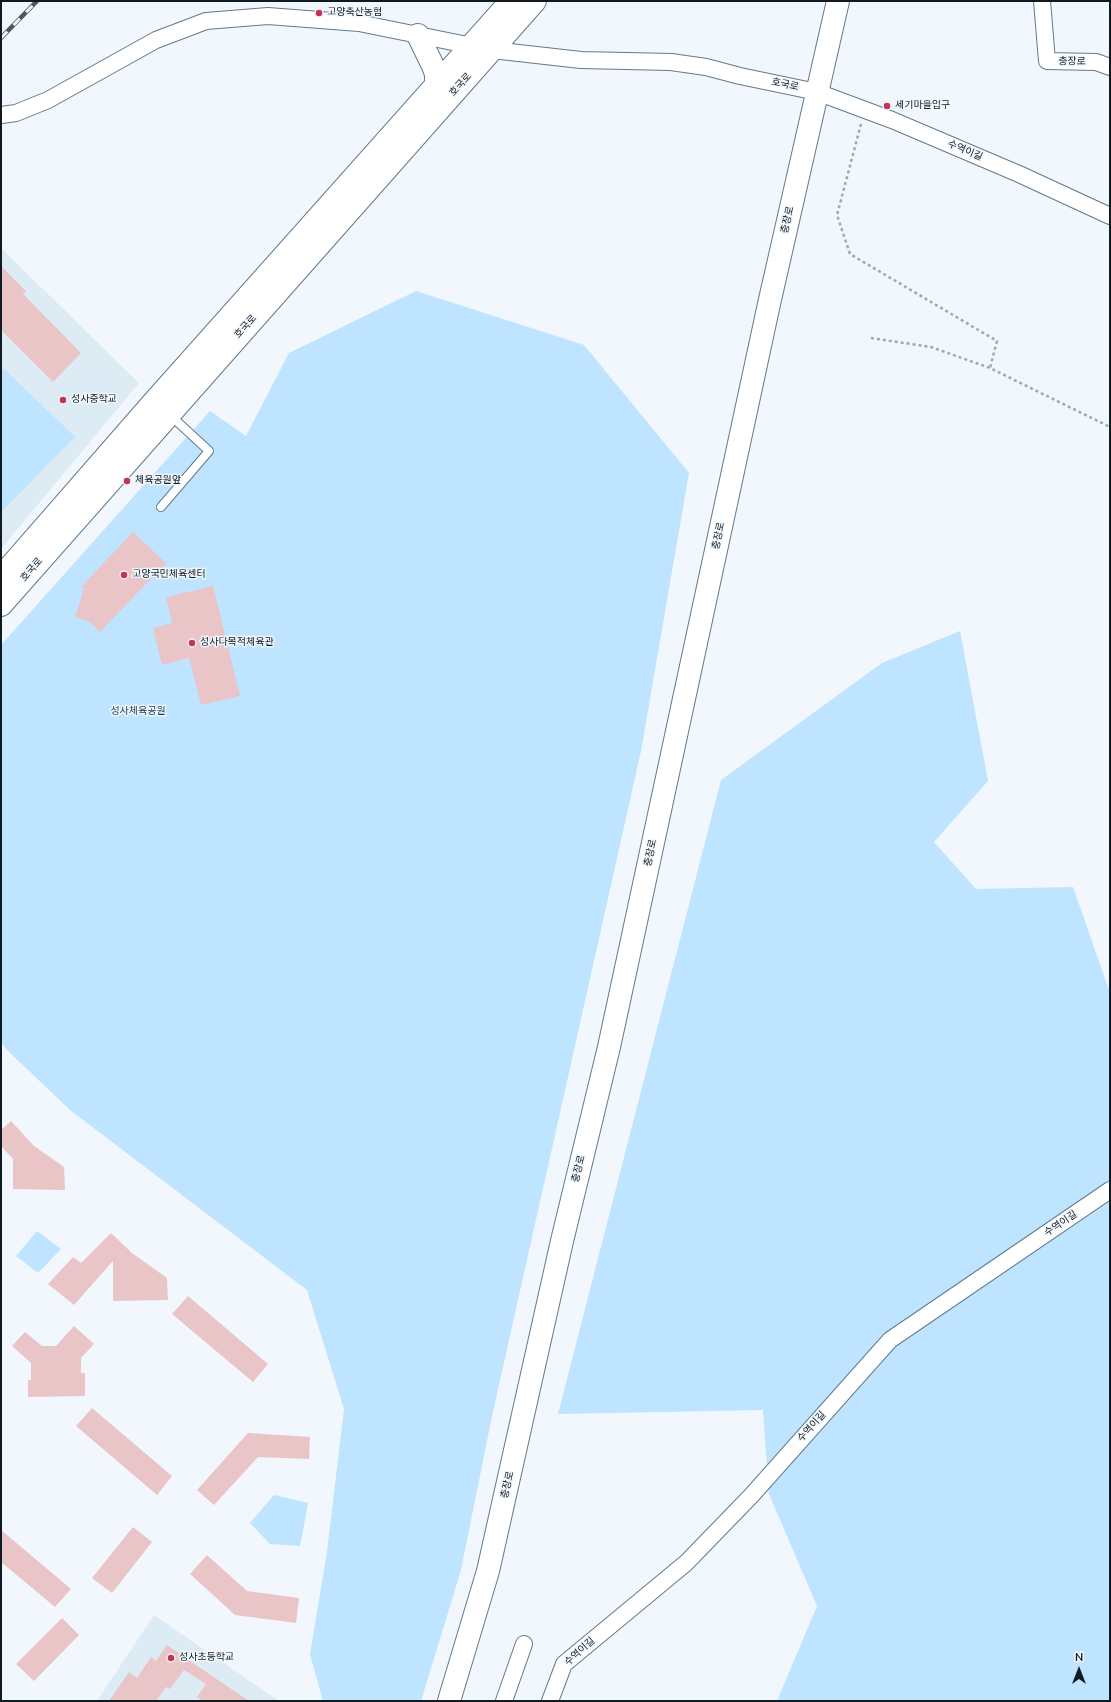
<!DOCTYPE html>
<html>
<head>
<meta charset="utf-8">
<style>
	body { margin:0 }
	#map { position:relative; width:1111px; height:1702px; overflow:hidden; background:#f1f7fc; font-family:"Nunito Sans",sans-serif }
	canvas { display:block }
	.frame { position:absolute; inset:0; border:2px solid #0f1a21; pointer-events:none }
	.north { position:absolute; left:1059px; top:1650px; width:40px; height:40px; -webkit-text-stroke:3px #f1f7fc; paint-order:stroke; rotate:0deg; font-size:11px; font-weight:700; line-height:16px; text-align:center; color:#0f1a21 }
	.north::after { content:''; display:block; margin:auto; width:14px; height:18px; background:#0f1a21; clip-path:polygon(50% 0,100% 100%,50% 72%,0 100%) }
</style>
</head>
<body>
<div id="map">
<canvas width="1111" height="1702"></canvas>
<div class="frame"></div>
<div class="north">N</div>
</div>
<script>
const context = document.querySelector('canvas').getContext('2d');
context.lineJoin = 'round';
function paint(path, color) { context.fillStyle = color; context.fill(path, 'evenodd'); }
const toPath = rows => new Path2D(rows.map(r => 'M' + r).join(''));
function strokePath(path, color, width, dash) { context.strokeStyle = color; context.lineWidth = width; context.lineCap = dash ? 'butt' : 'round'; context.setLineDash(dash || []); context.stroke(path); }
function label(font, color, halo, rows, align = 'center') {
  context.font = font + ' "Nunito Sans","Noto Sans KR",sans-serif'; context.lineWidth = 3; context.setLineDash([]); context.textBaseline = 'middle'; context.strokeStyle = halo; context.fillStyle = color; for (const [text, x, y, turn = 0] of rows) {
    context.save(); context.translate(x, y); context.rotate((+turn || 0) * Math.PI / 180); context.textAlign = isNaN(turn) ? turn : align; if (halo) context.strokeText(text, 0, 0); context.fillText(text, 0, 0); context.restore();
  }
}
paint(toPath([
	[1,248,139,383,1,549],
	[154,1615,279,1701,97,1701]
]), '#ddebf5');
paint(toPath([
	[416,291,584,345,689,473,641,751,492,1416,461,1570,421,1701,323,1701,310,1654,327,1552,344,1409,307,1290,70,1110,6,1049,1,1041,1,645,210,411,246,436,289,353],
	[3,368,75,437,1,512,1,370],
	[960,631,988,781,934,842,976,889,1073,887,1110,993,1110,1701,777,1701,817,1606,769,1494,763,1410,558,1414,721,780,882,663],
	[37,1231,61,1249,38,1273,16,1256],
	[274,1495,308,1503,300,1546,270,1544,250,1523]
]), '#bee4ff');
paint(toPath([
	[1,266,26,291,23,294,81,353,53,382,1,330],
	[133,532,166,563,100,632,89,621,75,617,84,589,81,587],
	[213,586,240,696,201,705,189,658,162,665,153,628,172,623,166,597],
	[11,1121,34,1146,64,1167,65,1190,13,1189,13,1159,1,1146,1,1130],
	[111,1233,132,1253,167,1278,168,1300,113,1301,113,1261,74,1305,48,1284,73,1257,81,1263],
	[188,1296,268,1364,253,1382,172,1314],
	[74,1326,94,1344,81,1358,81,1373,85,1373,85,1396,28,1397,28,1380,31,1380,31,1363,12,1346,25,1332,42,1346,56,1346],
	[92,1408,172,1476,157,1495,76,1426],
	[248,1433,310,1437,309,1459,258,1457,214,1505,197,1490],
	[133,1527,152,1542,112,1593,92,1578],
	[1,1530,71,1589,55,1607,1,1562],
	[207,1555,247,1591,299,1598,296,1623,235,1615,190,1574],
	[62,1618,79,1635,34,1681,16,1664],
	[167,1645,190,1661,249,1701,203,1701,197,1697,206,1684,184,1670,170,1689,166,1687,156,1701,109,1701,129,1672,137,1678,151,1657,156,1661]
]), '#eac5c8');
const service = toPath([
	[161,507,209,451,170,415]
]);
const minor = toPath([
	[1042,1,1047,61,1096,62,1110,67],
	[1,115,16,113,48,100,156,40,206,21,268,16,359,23,492,50,581,60,671,62,706,67,740,76,817,92,892,120,1019,174,1110,216],
	[504,1701,524,1644],
	[550,1701,564,1664,686,1563,751,1496,890,1340,1110,1190]
]);
const primary = toPath([
	[418,35,433,66,436,74,436,86],
	[1,577,152,404,511,1],
	[1,605,535,1],
	[449,1701,488,1571,562,1241,609,1047,769,304,838,1]
]);
strokePath(service, '#607b8d', 10);
strokePath(minor, '#607b8d', 18);
strokePath(primary, '#607b8d', 24);
strokePath(toPath([
	[861,124,837,215,850,254,997,341,990,368],
	[871,338,931,347,990,368,1110,427]
]), '#a0a8ae', 2.5, [3, 3]);
strokePath(service, '#fff', 8);
strokePath(minor, '#fff', 16);
strokePath(primary, '#fff', 22);
const rail = toPath([
	[1,38,37,1]
]);
strokePath(rail, '#4c565c', 4.5);
strokePath(rail, '#f1f7fc', 3, [9]);
for (const [x, y, r, color] of [
	[319,13,4,"#c43454"],
	[887,106,4,"#c43454"],
	[63,400,4,"#c43454"],
	[127,481,4,"#c43454"],
	[124,575,4,"#c43454"],
	[192,643,4,"#c43454"],
	[171,1658,4,"#c43454"]
]) { const dot = new Path2D(); dot.arc(x, y, r, 0, 2 * Math.PI); context.fillStyle = color; context.fill(dot); strokePath(dot, '#f1f7fc', 1.5); }
label('10px', '#0f1a21', '#f1f7fc', [
	["고양축산농협",327,13],
	["세기마을입구",895,106],
	["성사중학교",71,400],
	["체육공원앞",135,481],
	["고양국민체육센터",132,575],
	["성사다목적체육관",200,643],
	["성사초등학교",179,1658]
], 'left');
label('10px', '#0f1a21', '#f1f7fc', [
	["충장로",1072,62,1],
	["호국로",461,85,-48],
	["호국로",785,85,12],
	["수역이길",965,151,23],
	["충장로",788,220,-77],
	["호국로",246,327,-48],
	["충장로",719,536,-78],
	["호국로",32,570,-49],
	["충장로",651,853,-78],
	["충장로",579,1169,-76],
	["수역이길",1061,1224,-34],
	["수역이길",812,1427,-48],
	["충장로",508,1485,-77],
	["수역이길",580,1652,-42]
]);
label('10px', '#113b54', '#f1f7fc', [
	["성사체육공원",138,712]
]);
</script>
</body>
</html>
